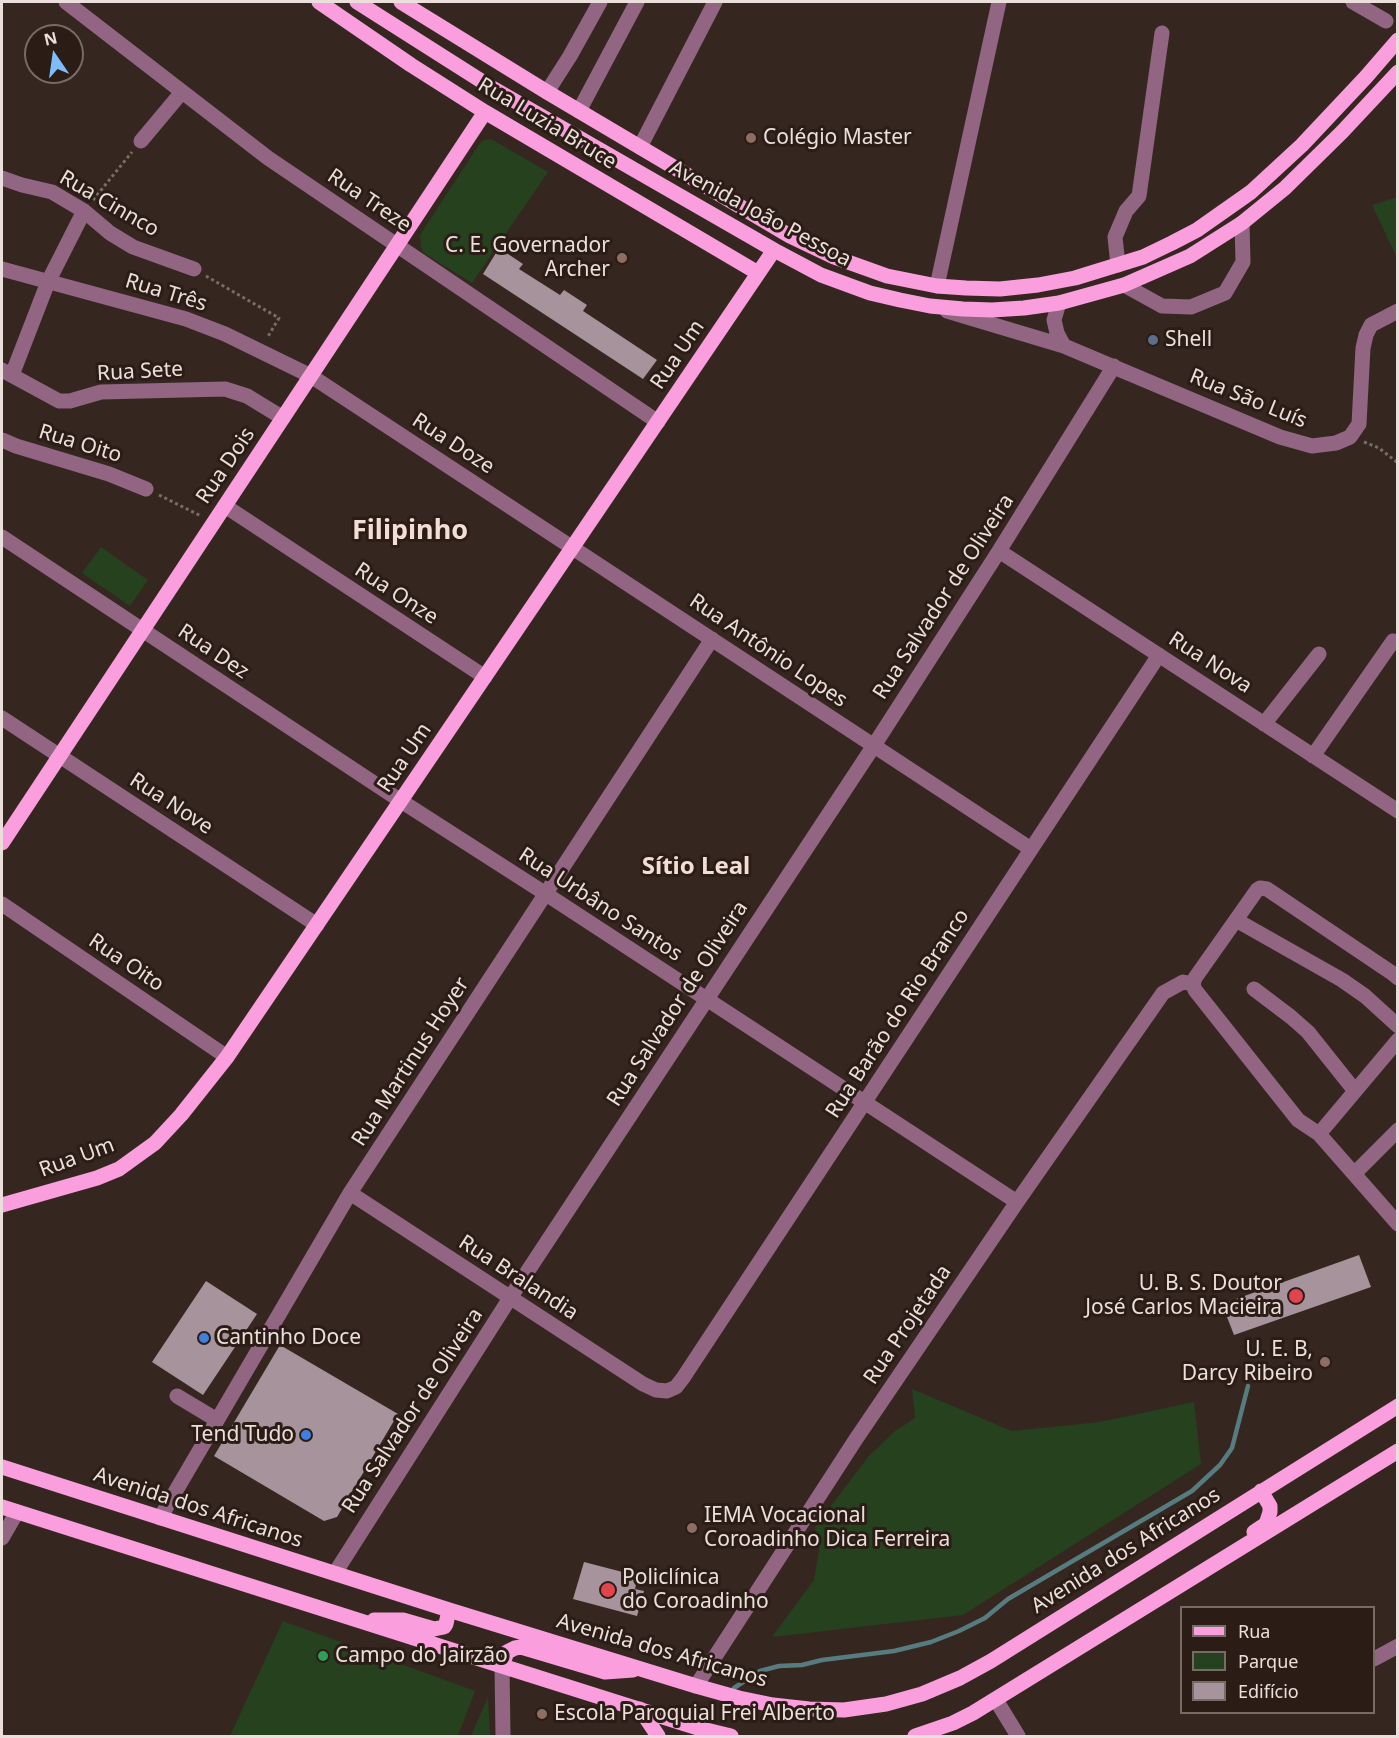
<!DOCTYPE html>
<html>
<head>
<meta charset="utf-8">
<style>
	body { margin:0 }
	#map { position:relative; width:1399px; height:1738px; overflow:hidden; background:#352720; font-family:"Noto Sans",sans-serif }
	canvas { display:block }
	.frame { position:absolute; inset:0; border:3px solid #eadfdb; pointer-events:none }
	.legend { position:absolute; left:1180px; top:1606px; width:195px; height:108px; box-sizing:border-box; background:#2b1d16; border:2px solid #776b65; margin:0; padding:8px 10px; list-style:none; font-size:18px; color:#eadfdb }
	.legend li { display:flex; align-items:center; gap:12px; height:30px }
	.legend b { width:30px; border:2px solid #776b65 }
	.north { position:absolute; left:24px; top:24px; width:60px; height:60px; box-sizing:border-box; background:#2b1d16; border:2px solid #776b65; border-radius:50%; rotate:347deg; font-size:16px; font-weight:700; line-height:24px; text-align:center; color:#eadfdb }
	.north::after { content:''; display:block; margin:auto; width:21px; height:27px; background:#7fbdfa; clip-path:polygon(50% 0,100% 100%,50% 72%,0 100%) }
</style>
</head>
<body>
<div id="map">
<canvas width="1399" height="1738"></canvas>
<div class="frame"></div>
<ul class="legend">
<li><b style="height:8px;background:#fb9ede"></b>Rua</li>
<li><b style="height:16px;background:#25411e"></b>Parque</li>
<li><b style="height:16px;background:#a6939b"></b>Edifício</li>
</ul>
<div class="north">N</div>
</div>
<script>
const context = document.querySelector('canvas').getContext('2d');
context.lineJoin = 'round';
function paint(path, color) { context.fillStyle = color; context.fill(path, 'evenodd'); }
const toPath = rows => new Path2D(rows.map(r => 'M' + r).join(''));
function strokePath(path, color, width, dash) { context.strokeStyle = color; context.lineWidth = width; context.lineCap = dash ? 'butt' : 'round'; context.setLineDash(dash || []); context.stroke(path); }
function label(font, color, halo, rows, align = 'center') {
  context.font = font + ' "Noto Sans",sans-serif'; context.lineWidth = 6; context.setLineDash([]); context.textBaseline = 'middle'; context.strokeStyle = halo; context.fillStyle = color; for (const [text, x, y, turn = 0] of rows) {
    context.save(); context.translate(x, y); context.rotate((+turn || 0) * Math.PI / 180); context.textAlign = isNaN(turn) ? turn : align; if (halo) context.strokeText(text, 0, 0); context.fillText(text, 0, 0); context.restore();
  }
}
paint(toPath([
	[491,139,548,172,472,283,425,254,421,248,420,235,480,143,485,140],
	[1397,197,1398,197,1397,258,1372,205],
	[101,547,148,580,130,606,82,573],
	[912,1389,1012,1431,1100,1422,1194,1402,1201,1464,963,1615,772,1637,814,1580,819,1550,815,1527,868,1457,895,1431,915,1418],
	[283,1621,475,1691,458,1736,230,1736],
	[488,1697,490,1736,471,1736]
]), '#25411e');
strokePath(toPath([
	[734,1688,760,1671,779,1666,802,1665,822,1660,894,1651,931,1642,959,1631,985,1618,1008,1599,1192,1491,1220,1465,1232,1448,1248,1386]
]), '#567c7f', 4.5);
paint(toPath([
	[499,248,523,264,519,269,560,295,564,290,587,305,583,311,657,360,643,379,483,274],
	[1359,1255,1371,1287,1234,1335,1222,1304],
	[206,1281,257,1314,203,1395,152,1362],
	[280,1345,398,1414,337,1517,324,1521,214,1456],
	[584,1562,638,1576,635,1589,644,1591,637,1616,573,1599]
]), '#a6939b');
strokePath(toPath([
	[93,200,132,152],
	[206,276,279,318,267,338],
	[1364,442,1379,448,1398,463],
	[159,495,201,516]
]), '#7a6d67', 3, [3, 3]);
strokePath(toPath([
	[66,2,268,158,658,422],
	[1353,2,1386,21],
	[547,92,570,56,600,2],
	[579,111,637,2],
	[141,141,182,92],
	[640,147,715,2],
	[2,178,22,185,52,192,84,211,110,233,133,247,194,269],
	[1118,265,1115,237,1126,211,1139,196,1162,33],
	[2,269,186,319,225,334,311,376,1031,849],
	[1124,285,1162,306,1191,307,1225,293,1243,262,1242,223],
	[937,286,999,2],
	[1059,303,1054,320,1057,333,1064,346],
	[947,311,1064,346,1280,437,1312,446,1336,443,1350,437,1359,424,1363,348,1366,335,1371,325,1398,311],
	[2,370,59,401,70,401,101,392,225,389,247,396,283,418],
	[12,375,48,282,84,211],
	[2,440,16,446,109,474,146,489],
	[225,506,485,677],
	[2,537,401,801,546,894,1017,1202],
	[999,551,1398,811],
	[2,718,317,925],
	[1264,724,1319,654],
	[1313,756,1393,641],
	[2,904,227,1057],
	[1236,920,1342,980,1365,996,1398,1026],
	[1398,978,1392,973,1267,889,1260,888,1257,890,1195,978,1193,984,1195,990,1298,1120,1319,1134,1398,1224],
	[1254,989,1291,1017,1308,1032,1355,1091],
	[1319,1134,1398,1040],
	[1354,1174,1398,1130],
	[350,1193,643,1384,656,1390,667,1391,676,1387,683,1378,1159,655],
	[177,1396,217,1420],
	[160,1518,350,1193,712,639],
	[2,1538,17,1512],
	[335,1573,510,1298,873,747,999,551,1114,366],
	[1374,1659,1398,1646],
	[502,1666,503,1736],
	[696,1686,856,1439,1017,1202,1163,993,1183,982,1193,984],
	[996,1700,1018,1736]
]), '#926583', 15);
strokePath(toPath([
	[319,2,411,65,485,112,758,273],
	[357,2,494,89,774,250,821,275,870,293,900,300,930,306,963,309,992,310,1024,308,1059,303,1124,285,1190,256,1242,223,1285,188,1342,132,1398,72],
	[401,2,547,92,790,236,834,257,887,276,937,286,966,288,1000,289,1038,285,1075,278,1143,257,1172,243,1197,230,1251,192,1302,145,1366,77,1398,40],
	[2,843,485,112],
	[2,1205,97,1178,119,1169,155,1143,181,1115,227,1057,774,250],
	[2,1467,449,1610,696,1686,739,1698,773,1705,809,1709,844,1710,886,1704,922,1694,960,1678,991,1661,1398,1406],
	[2,1507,502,1666,698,1728,731,1736],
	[1254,1532,1266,1524,1270,1512,1270,1506,1261,1491],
	[374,1620,403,1620,434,1629,444,1627,446,1624,449,1610],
	[502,1666,507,1652,515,1648,521,1647,605,1672,633,1670],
	[640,1709,658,1736],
	[915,1736,953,1723,973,1713,1398,1451]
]), '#fb9ede', 15);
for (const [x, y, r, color] of [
	[751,138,6,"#8d6e63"],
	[622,258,6,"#8d6e63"],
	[1153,340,6,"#5c6f8a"],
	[1296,1296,8,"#e0444e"],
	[204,1338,6,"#3f7fe0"],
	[1325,1362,6,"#8d6e63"],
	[306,1435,6,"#3f7fe0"],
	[692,1528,6,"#8d6e63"],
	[608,1590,8,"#e0444e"],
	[323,1656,6,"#2e9e5b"],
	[542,1714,6,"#8d6e63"]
]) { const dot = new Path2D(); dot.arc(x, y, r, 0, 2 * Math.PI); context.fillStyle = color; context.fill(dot); strokePath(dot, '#2b1d16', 2); }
label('21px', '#eadfdb', '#2b1d16', [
	["Rua Luzia Bruce",547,124,31],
	["Rua Treze",369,201,34],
	["Rua Cinnco",109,204,30],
	["Avenida João Pessoa",760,214,28],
	["Rua Três",166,293,17],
	["Rua Um",678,355,-56],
	["Rua Sete",140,372,-3],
	["Rua São Luís",1248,399,22],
	["Rua Oito",80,444,17],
	["Rua Doze",453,444,33],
	["Rua Dois",226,466,-56],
	["Rua Onze",396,594,33],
	["Rua Salvador de Oliveira",944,597,-57],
	["Rua Antônio Lopes",768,651,34],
	["Rua Dez",213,652,34],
	["Rua Nova",1210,663,33],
	["Rua Um",405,758,-56],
	["Rua Nove",171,804,33],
	["Rua Urbâno Santos",600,905,33],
	["Rua Oito",126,963,34],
	["Rua Salvador de Oliveira",678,1004,-57],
	["Rua Barão do Rio Branco",898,1014,-57],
	["Rua Martinus Hoyer",411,1062,-57],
	["Rua Um",77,1158,-20],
	["Rua Bralandia",518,1278,33],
	["Rua Projetada",908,1325,-56],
	["Rua Salvador de Oliveira",413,1411,-57],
	["Avenida dos Africanos",198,1508,18],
	["Avenida dos Africanos",1126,1551,-32],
	["Avenida dos Africanos",662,1651,16]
]);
label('21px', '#eadfdb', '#2b1d16', [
	["Colégio Master",763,138],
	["C. E. Governador",610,246,"right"],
	["Archer",610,270,"right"],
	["Shell",1165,340],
	["U. B. S. Doutor",1282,1284,"right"],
	["José Carlos Macieira",1282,1308,"right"],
	["Cantinho Doce",216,1338],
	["U. E. B,",1313,1350,"right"],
	["Darcy Ribeiro",1313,1374,"right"],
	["Tend Tudo",294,1435,"right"],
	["IEMA Vocacional",704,1516],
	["Coroadinho Dica Ferreira",704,1540],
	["Policlínica",622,1578],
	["do Coroadinho",622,1602],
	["Campo do Jairzão",335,1656],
	["Escola Paroquial Frei Alberto",554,1714]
], 'left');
label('bold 24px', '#f2ded5', '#2b1d16', [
	["Sítio Leal",696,867]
]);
label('bold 27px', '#f2ded5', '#2b1d16', [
	["Filipinho",410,531]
]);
</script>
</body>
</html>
